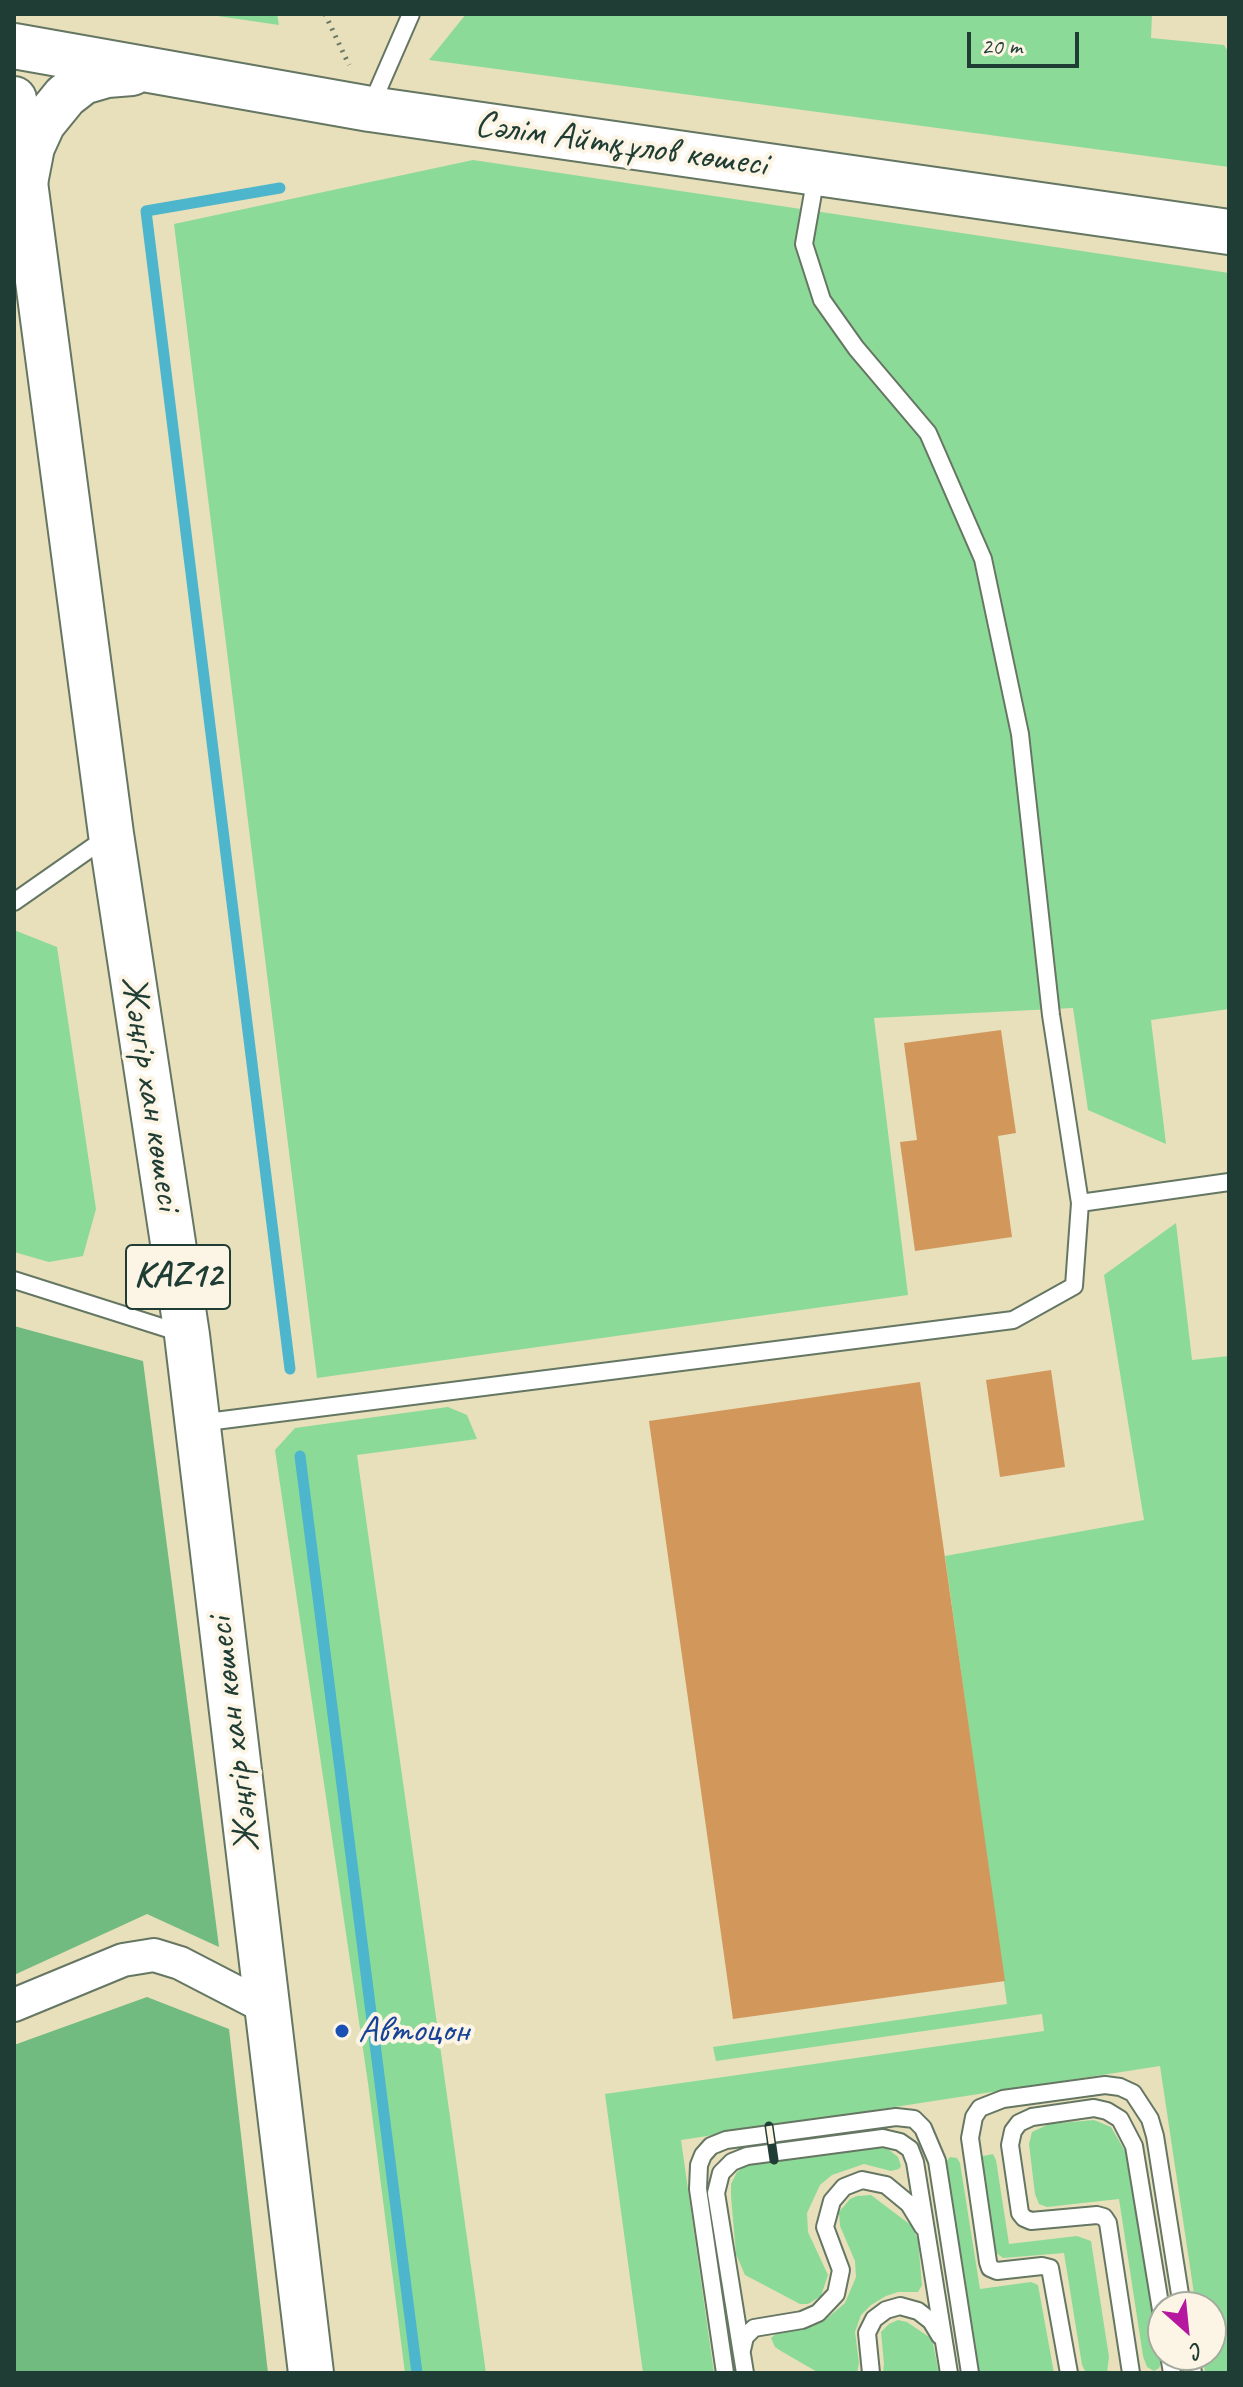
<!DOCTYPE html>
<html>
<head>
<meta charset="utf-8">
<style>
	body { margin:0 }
	#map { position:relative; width:1243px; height:2387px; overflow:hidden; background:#e7e0bb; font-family:Caveat,sans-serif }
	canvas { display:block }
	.frame { position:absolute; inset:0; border:16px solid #1f3d34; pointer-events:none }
	.north { position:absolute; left:1147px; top:2291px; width:80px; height:80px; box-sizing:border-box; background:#fcf5e5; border:2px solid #a4ab9e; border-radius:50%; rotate:153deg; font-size:22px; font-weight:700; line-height:32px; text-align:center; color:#1f3d34 }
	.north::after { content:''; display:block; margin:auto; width:28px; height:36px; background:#b5179e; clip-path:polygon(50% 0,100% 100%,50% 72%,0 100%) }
	.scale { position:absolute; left:967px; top:32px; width:112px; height:36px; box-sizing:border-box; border:4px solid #1f3d34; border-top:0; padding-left:10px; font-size:24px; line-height:28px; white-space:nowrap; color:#1f3d34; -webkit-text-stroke:6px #fcf5e5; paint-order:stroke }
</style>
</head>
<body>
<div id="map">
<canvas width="1243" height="2387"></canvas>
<div class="frame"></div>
<div class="north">С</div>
<div class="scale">20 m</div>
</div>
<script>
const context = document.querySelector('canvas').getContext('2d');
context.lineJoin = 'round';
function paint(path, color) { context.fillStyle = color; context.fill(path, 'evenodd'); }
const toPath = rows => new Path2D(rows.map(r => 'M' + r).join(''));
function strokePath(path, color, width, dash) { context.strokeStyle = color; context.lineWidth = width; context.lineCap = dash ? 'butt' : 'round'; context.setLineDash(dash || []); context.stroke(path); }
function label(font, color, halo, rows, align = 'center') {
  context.font = font + ' Caveat,sans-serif'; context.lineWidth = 8; context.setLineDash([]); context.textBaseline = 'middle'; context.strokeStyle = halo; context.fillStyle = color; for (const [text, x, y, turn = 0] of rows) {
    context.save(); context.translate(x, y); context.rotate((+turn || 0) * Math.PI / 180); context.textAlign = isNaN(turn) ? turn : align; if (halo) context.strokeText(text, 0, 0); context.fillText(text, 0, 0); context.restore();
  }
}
paint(toPath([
	[204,14,277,14,279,25],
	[466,14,1152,14,1151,38,1224,45,1229,53,1229,167,429,60],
	[473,160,1229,273,1229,1009,1151,1020,1166,1144,1088,1110,1073,1008,874,1018,908,1295,317,1378,174,224],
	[14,930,57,947,96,1209,83,1256,49,1262,14,1252],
	[1176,1223,1192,1360,1229,1356,1229,2373,1205,2373,1203,2355,1211,2355,1211,2307,1196,2307,1160,2066,681,2140,714,2373,643,2373,605,2094,1044,2031,1042,2014,716,2061,713,2047,1007,2004,945,1556,1144,1520,1104,1275],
	[448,1407,467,1415,477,1439,357,1455,486,2373,405,2373,368,2083,275,1450,295,1428],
	[1094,2120,1111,2127,1125,2151,1162,2360,1159,2368,1154,2371,1147,2367,1143,2356,1119,2199,1047,2207,1039,2204,1035,2194,1029,2144,1032,2132,1049,2124],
	[881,2148,888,2149,898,2157,901,2166,899,2169,891,2171,864,2164,832,2175,820,2185,807,2213,808,2232,828,2275,821,2296,808,2304,800,2304,745,2275,736,2254,731,2196,731,2184,737,2172,744,2167,760,2162],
	[993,2154,996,2160,1009,2244,1077,2236,1091,2241,1109,2357,1107,2373,1086,2373,1082,2365,1064,2253,1003,2258,995,2252,981,2161,983,2156],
	[950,2157,957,2158,960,2163,980,2289,1031,2282,1038,2285,1054,2373,977,2373,946,2168,946,2162],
	[871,2195,912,2226,918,2240,922,2285,918,2292,898,2292,886,2296,871,2305,861,2315,855,2332,859,2363,857,2373,819,2373,781,2351,775,2347,771,2338,779,2331,808,2328,824,2321,845,2303,856,2277,855,2261,840,2226,839,2212,850,2199,857,2196],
	[898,2320,907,2322,932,2339,939,2373,883,2373,884,2364,881,2332,889,2324]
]), '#8cda98');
paint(toPath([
	[14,1326,143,1361,219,1947,147,1914,14,1975],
	[147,1997,229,2029,268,2373,14,2373,14,2045]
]), '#71ba80');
strokePath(toPath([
	[280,188,146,211,290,1369],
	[300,1456,417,2373]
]), '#4db6cc', 11);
paint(toPath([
	[1001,1030,1016,1133,998,1136,1012,1237,915,1251,900,1142,917,1140,904,1043],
	[1051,1370,1065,1467,1000,1477,986,1380],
	[920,1382,1005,1981,733,2019,649,1421]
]), '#d2975b');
const service = toPath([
	[370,108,411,14],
	[14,902,107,837],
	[1080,1203,1229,1182],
	[14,1280,184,1334],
	[199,1423,1013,1320,1074,1286,1080,1203,1051,1015,1020,734,983,559,928,433,856,348,822,300,804,244,816,176],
	[742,2350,745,2337,754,2328,802,2320,818,2313,836,2294,841,2270,825,2227,832,2201,844,2187,862,2180,886,2185,909,2204,923,2227],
	[1169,2355,1172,2373],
	[1190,2355,1193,2373],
	[725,2373,698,2189,699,2165,703,2155,711,2146,726,2140,896,2117,914,2119,923,2128,937,2161,970,2373],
	[745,2373,716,2193,721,2173,732,2162,747,2156,883,2138,900,2142,910,2149,915,2162,949,2373],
	[871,2373,867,2333,874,2319,886,2310,900,2306,918,2311,931,2321,940,2336],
	[1069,2373,1050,2268,1042,2266,997,2271,990,2268,988,2262,970,2138,974,2117,980,2108,1003,2099,1105,2085,1120,2087,1133,2093,1150,2119,1155,2136,1182,2307],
	[1131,2373,1108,2223,1104,2217,1097,2215,1031,2221,1024,2218,1020,2213,1010,2145,1013,2131,1019,2123,1032,2117,1094,2108,1107,2111,1120,2119,1134,2146,1163,2322]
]);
const minor = toPath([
	[14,2005,123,1960,154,1955,180,1963,267,2008]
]);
const primary = toPath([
	[14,99,111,834,187,1335,311,2373]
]);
const trunk = toPath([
	[14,46,370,109,1229,232],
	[25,183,32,147,43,123,65,96,83,82,107,75,132,73]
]);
strokePath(service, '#657663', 20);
strokePath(minor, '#657663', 36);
strokePath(primary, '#657663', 48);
strokePath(trunk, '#657663', 48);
strokePath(toPath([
	[325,14,349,65]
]), '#657663', 5, [2, 6]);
strokePath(service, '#fff', 16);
strokePath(minor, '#fff', 32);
strokePath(primary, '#fff', 44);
strokePath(trunk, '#fff', 44);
const rail = toPath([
	[769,2126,774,2160]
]);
strokePath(rail, '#1f3d34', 9);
strokePath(rail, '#fcf5e5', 6, [18]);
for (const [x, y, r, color] of [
	[342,2031,8,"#1a4fb4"]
]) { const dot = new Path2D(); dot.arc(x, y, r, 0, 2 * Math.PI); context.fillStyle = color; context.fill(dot); strokePath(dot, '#fcf5e5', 3); }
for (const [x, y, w] of [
	[178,1277,104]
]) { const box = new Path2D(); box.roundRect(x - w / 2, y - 32, w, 64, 6); context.fillStyle = '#fcf5e5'; context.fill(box); strokePath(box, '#1f3d34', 2); }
label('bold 36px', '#1f3d34', null, [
	["KAZ12",178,1277]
]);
label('38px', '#1f3d34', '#fcf5e5', [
	["Сәлім Айтқұлов көшесі",621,145,8],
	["Жәңгір хан көшесі",150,1093,81],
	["Жәңгір хан көшесі",235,1735,-97]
]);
label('38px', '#164399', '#fcf5e5', [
	["Автоцон",358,2031]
], 'left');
</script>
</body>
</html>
